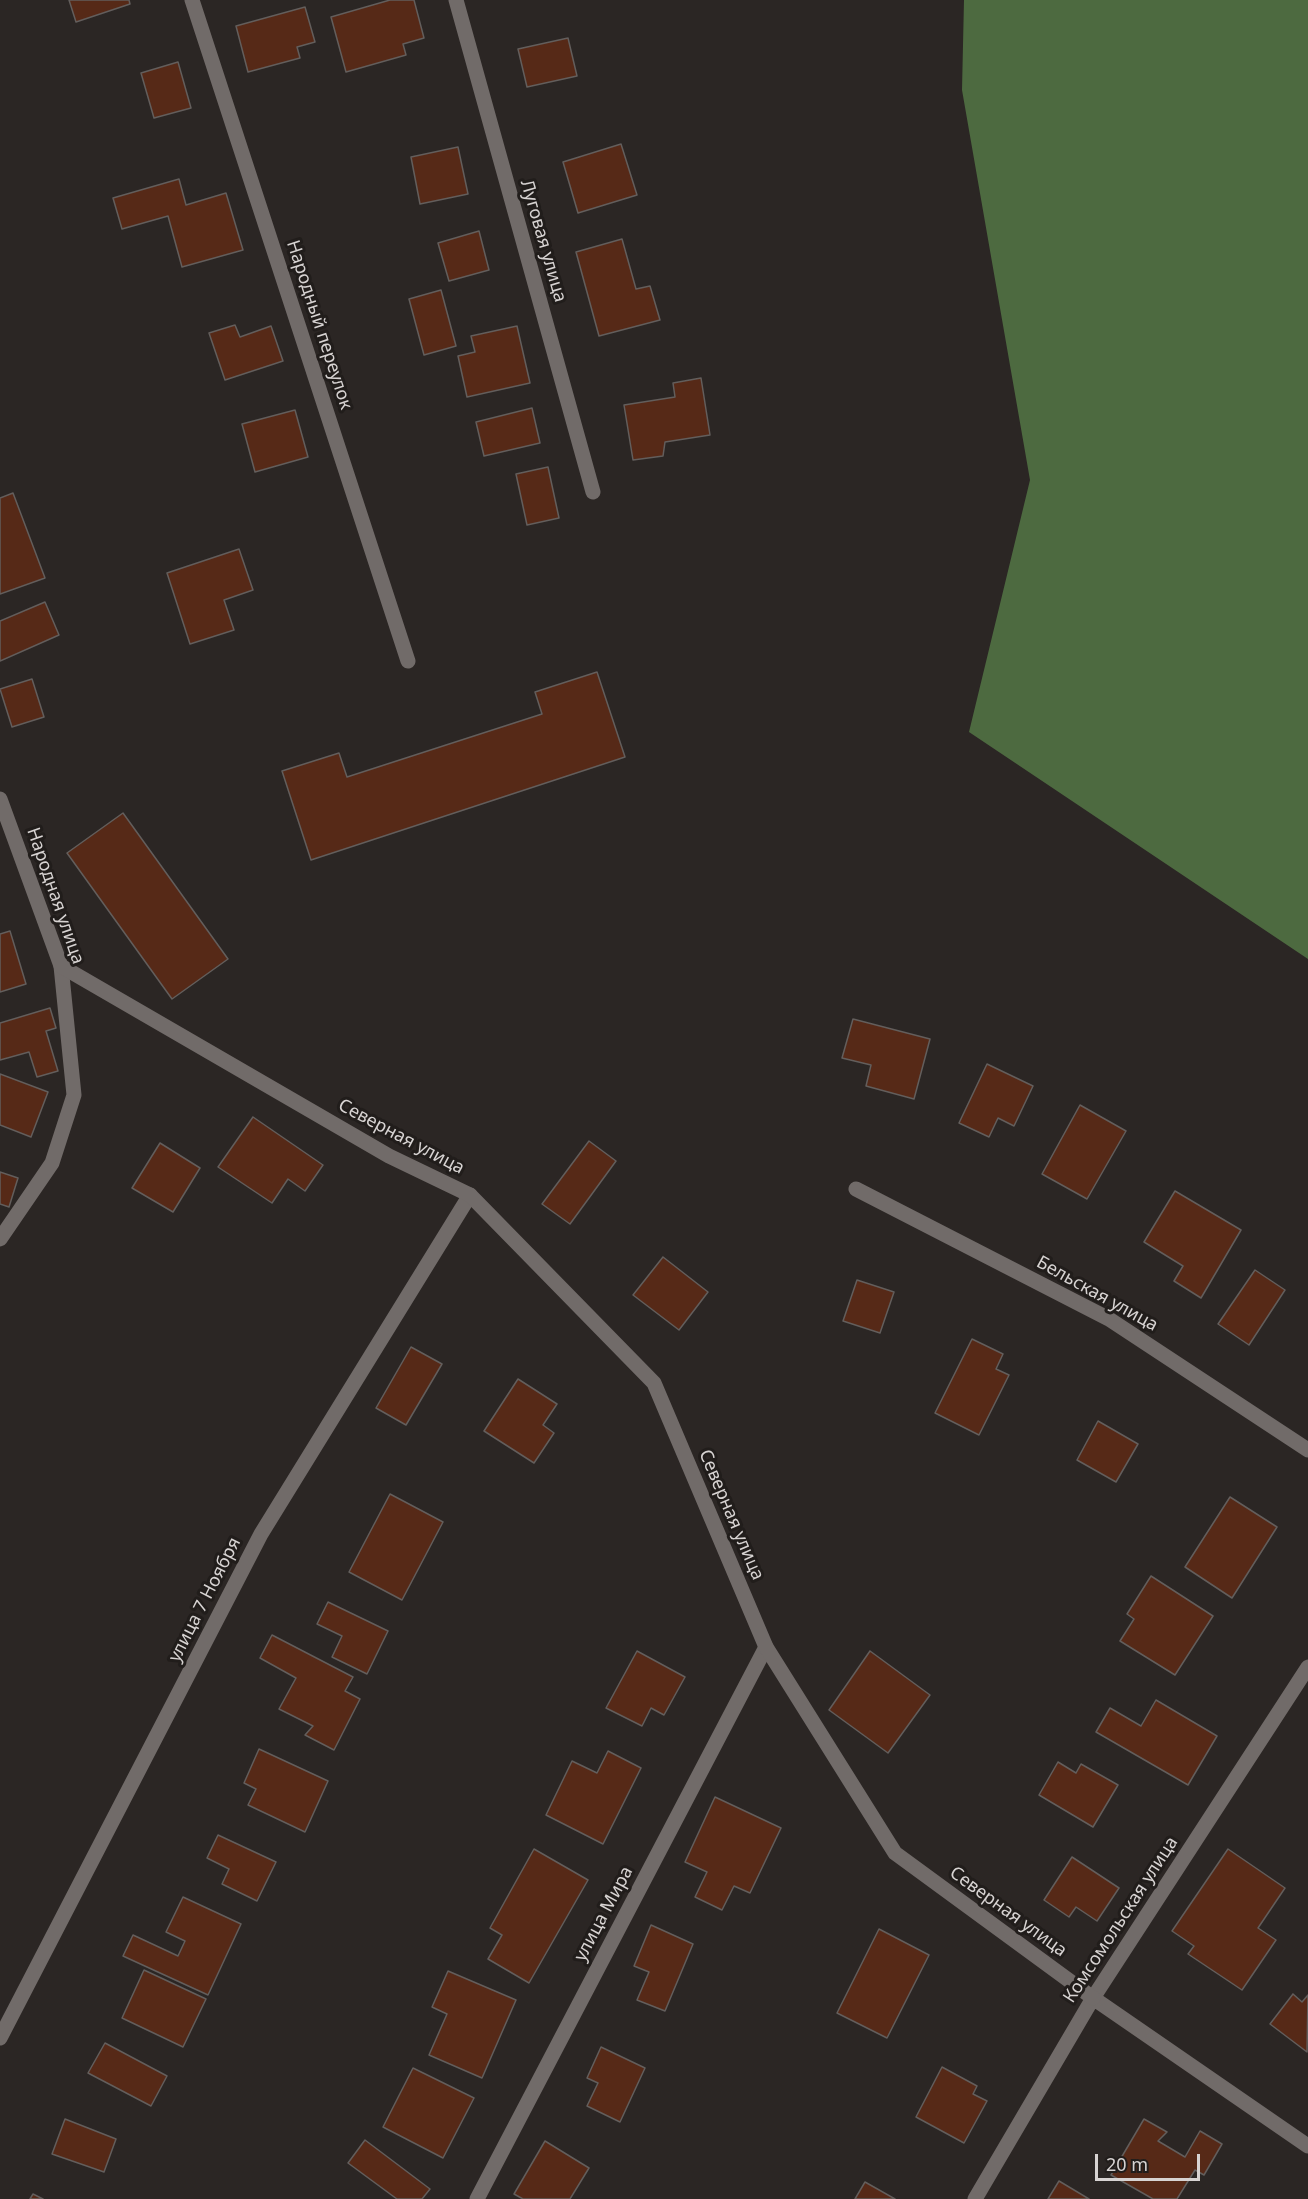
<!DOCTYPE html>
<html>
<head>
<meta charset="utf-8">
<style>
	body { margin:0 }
	#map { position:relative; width:1308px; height:2199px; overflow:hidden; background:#2b2624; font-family:"Noto Sans",sans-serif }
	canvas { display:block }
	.scale { position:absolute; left:1095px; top:2154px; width:105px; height:27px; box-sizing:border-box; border:3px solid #d7d3d2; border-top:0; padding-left:8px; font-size:18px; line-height:21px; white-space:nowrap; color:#d7d3d2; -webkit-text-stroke:4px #211d1b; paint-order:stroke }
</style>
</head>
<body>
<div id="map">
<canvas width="1308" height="2199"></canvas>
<div class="scale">20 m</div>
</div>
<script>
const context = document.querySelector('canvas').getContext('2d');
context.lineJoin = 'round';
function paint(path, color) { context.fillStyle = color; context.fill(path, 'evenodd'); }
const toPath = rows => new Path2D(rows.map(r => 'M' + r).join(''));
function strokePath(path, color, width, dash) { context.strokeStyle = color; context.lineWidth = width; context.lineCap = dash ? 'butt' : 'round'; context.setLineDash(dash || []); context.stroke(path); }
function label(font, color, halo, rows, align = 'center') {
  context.font = font + ' "Noto Sans",sans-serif'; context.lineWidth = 6; context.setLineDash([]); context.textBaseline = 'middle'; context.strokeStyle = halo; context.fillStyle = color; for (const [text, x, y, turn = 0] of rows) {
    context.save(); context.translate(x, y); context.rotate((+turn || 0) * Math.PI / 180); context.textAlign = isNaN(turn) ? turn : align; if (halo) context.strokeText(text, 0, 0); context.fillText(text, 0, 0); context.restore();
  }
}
paint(toPath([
	[964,0,1308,0,1308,959,969,732,1030,480,962,90]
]), '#4d6a40');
const building = toPath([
	[69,0,129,0,130,4,76,22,69,0],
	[390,0,414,0,424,38,403,44,406,55,346,72,331,17,390,0],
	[305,7,315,42,297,47,300,58,248,72,236,26,305,7],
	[568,38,577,76,527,87,518,49,568,38],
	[178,62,191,108,154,118,141,73,178,62],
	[621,144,637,195,578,213,563,162,621,144],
	[458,147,468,194,420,204,411,157,458,147],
	[179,179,186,205,226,193,243,250,182,267,168,216,122,229,113,198,179,179],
	[479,231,489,270,449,281,438,243,479,231],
	[622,239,636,289,650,286,660,320,599,336,576,252,622,239],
	[441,290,456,346,424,355,409,299,441,290],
	[235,325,240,337,271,326,283,361,225,380,209,333,235,325],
	[517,326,530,383,467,397,458,356,475,352,471,336,517,326],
	[701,378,710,435,665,442,663,456,633,460,624,405,675,397,673,383,701,378],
	[532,408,540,443,484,456,476,422,532,408],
	[295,410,308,457,255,472,242,424,295,410],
	[548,467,559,518,527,525,516,474,548,467],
	[13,493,45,578,0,594,0,498,13,493],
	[239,549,253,590,224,600,234,630,190,644,167,573,239,549],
	[45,602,59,635,0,661,0,621,45,602],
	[597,672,625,757,311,860,282,771,339,753,347,777,542,714,535,692,597,672],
	[32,679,44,717,12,727,0,689,32,679],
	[123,813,228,959,172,999,67,853,123,813],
	[10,931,26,984,0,992,0,934,10,931],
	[50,1008,56,1028,46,1031,58,1071,37,1077,29,1052,0,1060,0,1023,50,1008],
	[853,1019,930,1039,914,1099,866,1086,871,1065,842,1058,853,1019],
	[987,1064,1033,1086,1014,1126,998,1118,989,1137,959,1123,987,1064],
	[0,1074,48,1092,31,1137,0,1125,0,1074],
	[1080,1105,1126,1131,1087,1199,1042,1174,1080,1105],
	[253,1117,323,1165,305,1191,288,1179,272,1203,218,1167,253,1117],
	[589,1141,616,1161,570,1224,542,1204,589,1141],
	[160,1143,200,1168,173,1212,132,1188,160,1143],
	[0,1172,18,1178,9,1207,0,1204,0,1172],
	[1175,1191,1241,1230,1201,1298,1174,1281,1183,1266,1144,1242,1175,1191],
	[663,1257,708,1292,679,1330,633,1295,663,1257],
	[1255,1270,1285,1290,1249,1345,1218,1324,1255,1270],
	[857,1280,894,1292,880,1333,843,1321,857,1280],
	[972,1339,1003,1354,996,1369,1009,1375,979,1435,935,1413,972,1339],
	[411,1347,442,1364,406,1425,376,1408,411,1347],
	[518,1379,557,1404,543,1425,554,1433,534,1463,484,1431,518,1379],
	[1098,1421,1138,1444,1116,1482,1077,1460,1098,1421],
	[390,1494,443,1522,402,1600,349,1572,390,1494],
	[1230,1497,1277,1527,1232,1598,1185,1567,1230,1497],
	[1151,1576,1213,1616,1175,1675,1120,1641,1134,1619,1127,1614,1151,1576],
	[328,1602,388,1631,367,1674,332,1657,342,1636,317,1624,328,1602],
	[272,1635,353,1677,345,1691,360,1699,334,1750,305,1735,313,1726,279,1709,296,1678,260,1658,272,1635],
	[637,1651,685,1677,664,1715,651,1708,642,1726,606,1708,637,1651],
	[870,1651,930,1695,888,1753,829,1710,870,1651],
	[1156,1700,1217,1736,1188,1785,1096,1732,1110,1708,1141,1726,1156,1700],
	[259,1749,328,1781,305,1832,248,1805,256,1789,244,1783,259,1749],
	[608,1751,641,1768,603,1844,546,1815,572,1761,597,1773,608,1751],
	[1058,1762,1076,1773,1081,1764,1118,1785,1093,1827,1039,1795,1058,1762],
	[715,1797,781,1828,750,1893,734,1886,722,1910,695,1897,707,1872,685,1862,715,1797],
	[218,1835,276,1862,257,1901,222,1884,229,1869,207,1858,218,1835],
	[534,1849,588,1880,529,1983,488,1959,502,1935,490,1928,534,1849],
	[1228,1849,1285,1888,1258,1928,1276,1940,1242,1990,1188,1954,1194,1946,1172,1931,1228,1849],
	[1072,1857,1119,1888,1097,1921,1076,1907,1069,1917,1044,1900,1072,1857],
	[183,1897,241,1924,208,1995,123,1956,133,1935,178,1956,185,1941,166,1932,183,1897],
	[651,1925,693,1944,665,2011,637,2000,649,1972,634,1966,651,1925],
	[879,1929,929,1955,887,2038,837,2013,879,1929],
	[144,1970,206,1999,183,2047,122,2018,144,1970],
	[448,1971,516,2000,482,2078,429,2055,447,2014,432,2007,448,1971],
	[1293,1994,1302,2002,1308,1995,1307,2052,1270,2024,1293,1994],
	[105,2043,167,2076,151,2106,88,2073,105,2043],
	[601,2047,645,2068,620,2122,587,2106,598,2083,587,2078,601,2047],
	[942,2067,977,2086,973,2094,987,2101,964,2143,916,2117,942,2067],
	[413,2068,474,2098,443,2158,383,2127,413,2068],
	[65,2119,116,2139,104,2172,52,2154,65,2119],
	[1144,2119,1167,2132,1158,2141,1185,2157,1200,2131,1222,2144,1204,2175,1195,2170,1177,2199,1153,2199,1111,2175,1144,2119],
	[365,2140,430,2189,422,2199,397,2199,348,2163,365,2140],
	[545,2141,589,2168,570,2199,523,2199,514,2194,545,2141],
	[1059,2181,1089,2199,1048,2199,1059,2181],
	[865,2182,895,2199,855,2199,865,2182],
	[33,2194,43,2199,30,2199,33,2194]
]);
paint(building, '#562917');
strokePath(building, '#635e5c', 1.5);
strokePath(toPath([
	[192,0,408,661],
	[456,0,593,492],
	[856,1189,1109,1319,1308,1450],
	[0,1239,52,1163,74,1095,61,966],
	[1093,1998,1308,2146],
	[0,2038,261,1534,470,1195],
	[477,2199,766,1647],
	[975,2199,1093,1998,1308,1667]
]), '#716b69', 15);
strokePath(toPath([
	[0,799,61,966,389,1156,470,1195,654,1383,766,1647,895,1853,1093,1998]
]), '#716b69', 15);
label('18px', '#d7d3d2', '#211d1b', [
	["Луговая улица",543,241,74],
	["Народный переулок",319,325,72],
	["Народная улица",55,896,71],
	["Северная улица",401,1137,28],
	["Бельская улица",1097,1294,29],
	["Северная улица",731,1515,67],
	["улица 7 Ноября",205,1600,-63],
	["Северная улица",1008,1912,36],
	["улица Мира",604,1914,-62],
	["Комсомольская улица",1121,1920,-57]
]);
</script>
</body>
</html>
